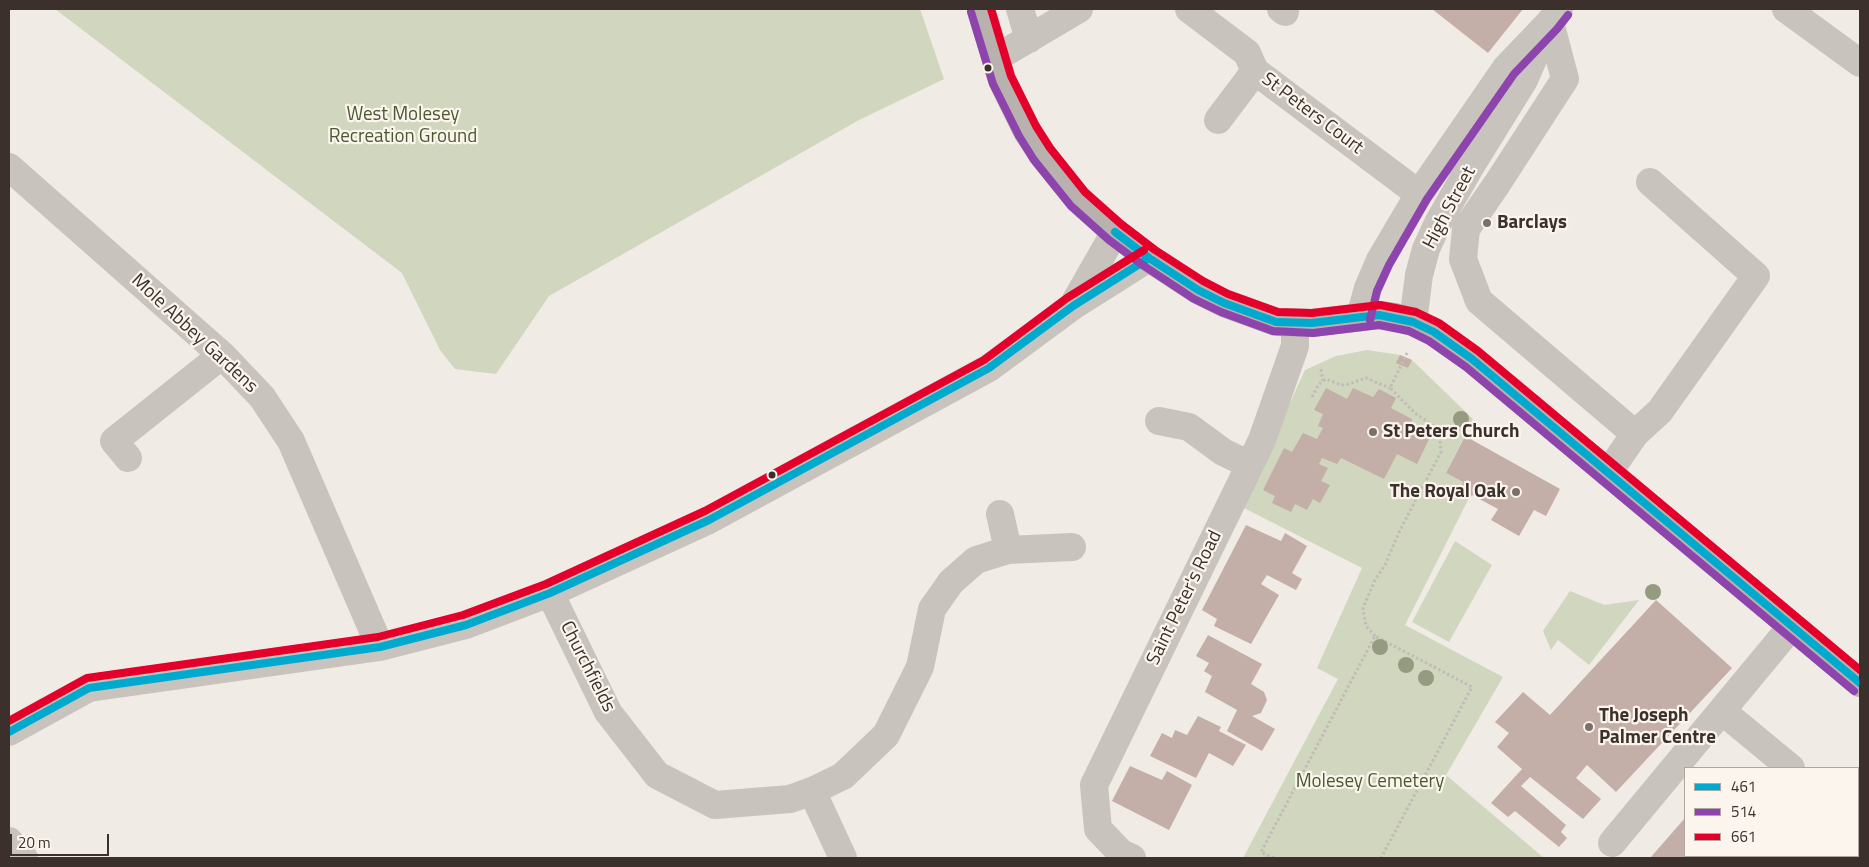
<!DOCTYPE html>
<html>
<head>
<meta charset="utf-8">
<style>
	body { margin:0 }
	#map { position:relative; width:1869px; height:867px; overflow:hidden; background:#f0ebe5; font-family:"Titillium Web",sans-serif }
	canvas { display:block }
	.frame { position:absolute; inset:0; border:10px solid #3b302b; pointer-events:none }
	.legend { position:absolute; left:1684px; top:767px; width:175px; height:90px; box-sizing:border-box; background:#fbf5ee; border:1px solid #aea6a0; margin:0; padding:6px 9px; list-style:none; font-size:15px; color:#3b302b }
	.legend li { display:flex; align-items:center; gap:10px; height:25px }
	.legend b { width:25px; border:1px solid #aea6a0 }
	.scale { position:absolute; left:10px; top:834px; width:99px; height:22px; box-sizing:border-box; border:2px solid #3b302b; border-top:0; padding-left:6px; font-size:15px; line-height:18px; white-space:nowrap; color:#3b302b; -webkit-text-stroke:4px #fbf5ee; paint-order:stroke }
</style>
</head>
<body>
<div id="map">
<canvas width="1869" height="867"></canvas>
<div class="frame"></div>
<ul class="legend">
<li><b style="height:6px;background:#00a9ce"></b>461</li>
<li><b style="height:6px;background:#8e44ad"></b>514</li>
<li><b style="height:6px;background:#e4002b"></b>661</li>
</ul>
<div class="scale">20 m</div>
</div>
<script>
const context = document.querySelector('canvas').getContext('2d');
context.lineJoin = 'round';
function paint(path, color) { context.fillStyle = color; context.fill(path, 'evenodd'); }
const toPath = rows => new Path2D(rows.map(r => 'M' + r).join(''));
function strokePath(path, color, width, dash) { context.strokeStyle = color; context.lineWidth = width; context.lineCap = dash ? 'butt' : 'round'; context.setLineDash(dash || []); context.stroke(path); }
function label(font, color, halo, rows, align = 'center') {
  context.font = font + ' "Titillium Web",sans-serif'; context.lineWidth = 4.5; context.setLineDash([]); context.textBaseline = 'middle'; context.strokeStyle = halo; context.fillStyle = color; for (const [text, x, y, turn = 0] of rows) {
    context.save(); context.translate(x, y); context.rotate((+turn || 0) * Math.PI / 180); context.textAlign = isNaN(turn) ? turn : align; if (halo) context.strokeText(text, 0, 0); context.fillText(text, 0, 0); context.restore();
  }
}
paint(toPath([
	[55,9,920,9,944,79,859,120,549,296,496,374,455,369,440,350,402,273],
	[1367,350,1400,355,1412,360,1473,419,1446,473,1463,482,1457,494,1468,500,1405,625,1503,677,1446,775,1544,858,1243,858,1338,679,1317,668,1362,568,1242,507,1305,370,1336,356],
	[1455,541,1492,565,1449,642,1412,622],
	[1570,591,1604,605,1639,600,1589,665,1558,640,1551,650,1543,631]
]), '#d1d6bf');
paint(toPath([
	[1432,9,1523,9,1488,53],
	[1400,355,1412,360,1408,368,1396,363],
	[1326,388,1347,399,1353,388,1373,397,1379,389,1396,398,1391,408,1412,419,1412,424,1431,435,1417,464,1397,454,1384,479,1341,458,1337,464,1322,458,1319,464,1328,468,1321,481,1330,485,1320,503,1313,499,1307,510,1295,504,1291,512,1272,503,1275,496,1263,490,1284,448,1292,452,1303,433,1317,439,1323,428,1318,426,1323,414,1314,410],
	[1465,436,1560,489,1546,516,1534,510,1519,536,1491,520,1498,509,1472,495,1468,500,1456,494,1463,482,1446,473],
	[1246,525,1281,541,1285,533,1307,546,1292,573,1302,579,1296,590,1267,575,1261,584,1279,595,1251,644,1214,626,1217,619,1202,610],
	[1656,600,1732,668,1616,792,1587,765,1576,778,1601,799,1583,819,1530,777,1521,786,1566,825,1561,832,1567,838,1559,847,1515,811,1508,817,1491,803,1522,769,1497,747,1509,733,1495,722,1523,692,1550,715],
	[1208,635,1262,664,1251,684,1264,692,1267,700,1261,713,1252,716,1275,729,1262,751,1227,731,1237,710,1205,692,1212,676,1204,671,1209,663,1196,656],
	[1198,716,1221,727,1219,731,1246,745,1233,766,1209,753,1196,778,1150,756,1162,733,1172,738,1175,730,1187,735],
	[1130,766,1162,780,1167,771,1192,785,1169,830,1112,801],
	[1685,818,1685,856,1750,856,1753,858,1650,858]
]), '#c3afa7');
strokePath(toPath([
	[1321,369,1323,381],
	[1312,397,1319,384,1326,379,1341,385,1349,384,1366,378,1390,388],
	[1375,636,1366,626,1363,608,1375,580,1385,565,1400,530,1441,452,1439,430,1415,413,1390,388,1407,353],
	[1274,858,1261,852,1375,636,1472,687,1381,858]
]), '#c2bbb6', 3, [2.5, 2.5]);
strokePath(toPath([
	[1020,9,1029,39],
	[1189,9,1247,53,1255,71,1419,194],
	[1281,9,1285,12],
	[1786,9,1860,63],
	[1550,22,1565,79,1497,184,1466,229,1463,259,1479,301,1635,434,1608,473],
	[996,58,1079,9],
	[1218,120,1255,71],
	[9,167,222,355,262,397,291,441,380,647],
	[1075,302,1115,232],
	[1360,317,1368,288,1380,260,1419,194,1506,68,1550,22,1559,10],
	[1413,322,1419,275,1426,249,1438,223,1469,169,1524,80,1541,41],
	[1159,421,1189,427,1223,452,1250,465],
	[1635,434,1660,411,1756,276,1650,182],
	[128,458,114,441,222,355],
	[1000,514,1008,550],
	[550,593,608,712,657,775,715,805,790,799,812,791,843,776,886,735,920,667,932,609,951,582,976,560,1008,550,1072,547],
	[1722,711,1791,768],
	[9,732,89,688,380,647,466,625,550,593,709,520,989,368,1073,306,1149,258],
	[812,791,843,858],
	[1858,823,1860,825],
	[9,841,24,858],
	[1612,843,1791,627],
	[1132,858,1121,853,1098,829,1094,785,1262,440,1295,346,1295,324]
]), '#c9c3be', 28);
strokePath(toPath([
	[981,9,1002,80,1027,131,1042,154,1078,199,1115,232,1149,258,1198,290,1224,303,1276,322,1312,323,1379,315,1395,317,1413,322,1434,332,1472,359,1860,683]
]), '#b8b1ad', 28);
strokePath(toPath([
	[1115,232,1149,258,1198,290,1224,303,1276,322,1312,323,1379,315,1413,322,1434,332,1472,359,1860,683],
	[9,732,89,688,380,647,466,625,550,593,709,520,989,368,1073,306,1149,258]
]), '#00a9ce', 8);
strokePath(toPath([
	[971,12,993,84,1019,136,1034,160,1071,206,1109,240,1144,266,1194,299,1221,312,1273,331,1313,333,1379,325,1409,331,1429,341,1466,367,1854,691],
	[1370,320,1377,291,1389,265,1427,199,1514,74,1557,29,1568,15]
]), '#8e44ad', 8);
strokePath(toPath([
	[991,9,1011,76,1036,126,1050,148,1085,192,1121,224,1155,250,1203,281,1228,294,1278,312,1312,313,1380,305,1416,312,1439,323,1478,351,1860,670],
	[9,721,87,678,378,637,463,615,546,584,705,511,984,360,1067,298,1144,250]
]), '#e4002b', 8);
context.fillStyle = '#959b80';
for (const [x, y] of [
	[1461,419],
	[1653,592],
	[1380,647],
	[1406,665],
	[1426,678]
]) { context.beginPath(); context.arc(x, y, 8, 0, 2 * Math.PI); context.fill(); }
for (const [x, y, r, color] of [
	[988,68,4.5,"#3b302b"],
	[1487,223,5,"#7a716c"],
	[1373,432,5,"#7a716c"],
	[772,475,4.5,"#3b302b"],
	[1516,492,5,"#7a716c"],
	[1589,727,5,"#7a716c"]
]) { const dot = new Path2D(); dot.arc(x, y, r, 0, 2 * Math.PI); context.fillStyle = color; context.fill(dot); strokePath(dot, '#fbf5ee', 2); }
label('19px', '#3b302b', '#fbf5ee', [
	["St Peters Court",1312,114,37],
	["High Street",1450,208,-62],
	["Mole Abbey Gardens",194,334,43],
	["Saint Peter's Road",1185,598,-64],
	["Churchfields",587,667,63]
]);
label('19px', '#4a5a2e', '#fbf5ee', [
	["West Molesey",403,115],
	["Recreation Ground",403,137],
	["Molesey Cemetery",1370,782]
]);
label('bold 19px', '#3b302b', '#fbf5ee', [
	["Barclays",1497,223],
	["St Peters Church",1383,432],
	["The Royal Oak",1506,492,"right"],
	["The Joseph",1599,716],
	["Palmer Centre",1599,738]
], 'left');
</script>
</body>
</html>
